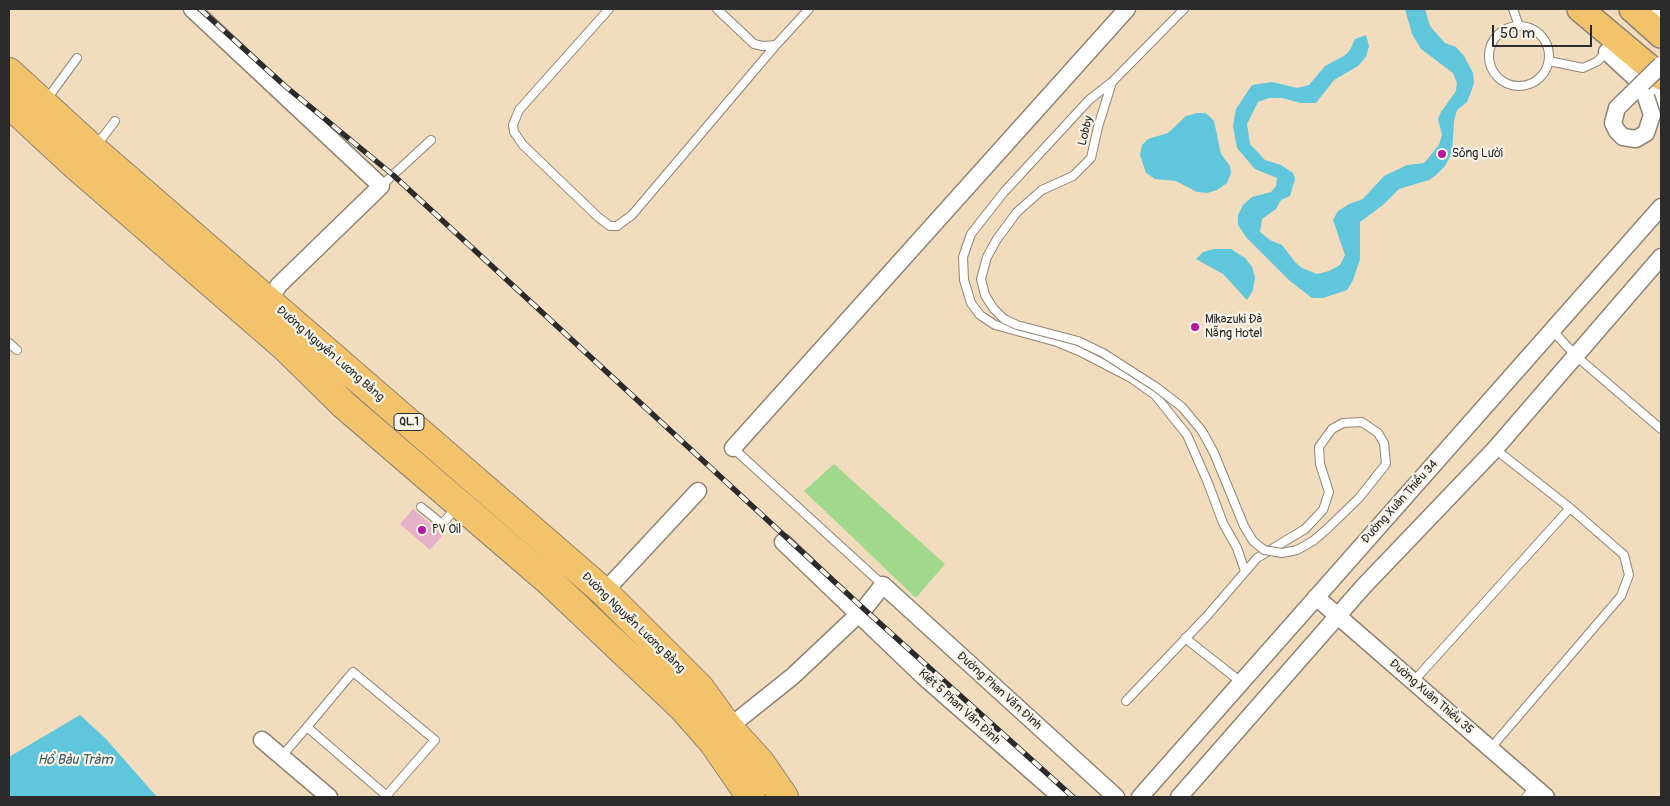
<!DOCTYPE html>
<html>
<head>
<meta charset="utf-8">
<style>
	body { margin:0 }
	#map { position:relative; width:1670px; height:806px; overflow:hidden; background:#f2dcbe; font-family:Pangolin,sans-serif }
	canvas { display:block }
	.frame { position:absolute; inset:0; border:10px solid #2b2b2b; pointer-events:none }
	.scale { position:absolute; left:1492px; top:25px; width:100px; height:22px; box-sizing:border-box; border:2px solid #2b2b2b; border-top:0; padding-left:6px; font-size:15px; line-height:18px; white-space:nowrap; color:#2b2b2b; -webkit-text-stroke:4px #f7f3e8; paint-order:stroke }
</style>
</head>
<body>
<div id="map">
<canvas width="1670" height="806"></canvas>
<div class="frame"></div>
<div class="scale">50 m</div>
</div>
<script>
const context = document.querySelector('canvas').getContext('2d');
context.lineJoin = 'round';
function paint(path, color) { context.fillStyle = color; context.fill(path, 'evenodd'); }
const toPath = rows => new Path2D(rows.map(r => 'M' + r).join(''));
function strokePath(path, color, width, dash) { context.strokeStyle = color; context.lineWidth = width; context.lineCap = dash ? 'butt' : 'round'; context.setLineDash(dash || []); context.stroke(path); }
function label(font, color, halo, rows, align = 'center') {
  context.font = font + ' Pangolin,sans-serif'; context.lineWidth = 4.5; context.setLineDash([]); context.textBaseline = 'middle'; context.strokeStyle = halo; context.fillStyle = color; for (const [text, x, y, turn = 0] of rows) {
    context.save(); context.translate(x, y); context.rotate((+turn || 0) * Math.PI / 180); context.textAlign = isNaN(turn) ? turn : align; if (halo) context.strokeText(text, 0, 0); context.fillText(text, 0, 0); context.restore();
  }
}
paint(toPath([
	[834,464,945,564,916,598,804,491]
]), '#a0d98c');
paint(toPath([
	[1405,9,1425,9,1430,26,1445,43,1456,47,1464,56,1473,73,1474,83,1471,92,1467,102,1457,110,1454,121,1452,153,1445,166,1436,175,1429,180,1399,189,1383,205,1360,222,1360,259,1353,280,1347,290,1323,298,1312,298,1290,281,1246,237,1238,225,1238,215,1243,205,1252,197,1271,192,1276,186,1277,178,1255,169,1237,148,1233,126,1236,109,1252,85,1272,82,1297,88,1309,85,1325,66,1344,56,1350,50,1355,39,1366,35,1369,46,1366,57,1358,66,1334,80,1316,103,1301,103,1282,98,1269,98,1258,102,1247,124,1250,144,1265,160,1281,165,1293,173,1295,179,1290,196,1281,200,1276,209,1262,219,1260,232,1270,240,1282,245,1295,262,1302,268,1317,274,1329,271,1340,265,1345,255,1333,220,1338,211,1349,204,1363,199,1384,176,1407,165,1424,163,1439,145,1442,135,1438,119,1441,112,1456,91,1457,83,1453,73,1421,49,1412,34],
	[1197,113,1206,113,1214,121,1221,154,1230,166,1231,173,1227,183,1217,190,1207,193,1197,192,1176,181,1155,179,1146,173,1140,155,1142,145,1148,139,1168,133,1186,116],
	[1214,249,1231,249,1245,258,1252,267,1255,277,1253,290,1247,300,1223,274,1196,259,1203,252],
	[80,715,106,739,157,797,9,797,9,757]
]), '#5fc6db');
paint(toPath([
	[413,509,443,535,430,550,400,524]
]), '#e5b0c8');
const lane = toPath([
	[609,9,519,110,513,125,514,132,523,145,598,217,610,226,617,226,632,215,776,45],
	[717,9,754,44,763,46,776,45,809,9],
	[1184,9,1112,82,1089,100,1004,192,971,234,963,257,964,280,971,303,980,315,995,325,1057,342,1079,351,1131,378,1155,395,1187,435,1208,483,1223,523,1237,548,1245,571],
	[1513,9,1519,26],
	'1489 56a30 30 0 1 1 60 0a30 30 0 1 1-60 0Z',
	[1549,61,1583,68,1598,61,1608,50],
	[47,99,77,58],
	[96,146,115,121],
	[381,186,431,140],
	[1042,190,1073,176,1091,158,1098,127,1112,82],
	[1553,331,1576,356,1661,429],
	[9,343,17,350],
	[733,448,883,585],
	[421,507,442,524,456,508],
	[1185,638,1241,682],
	[1413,682,1570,508],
	[1126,701,1207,616,1257,558,1305,529,1323,510,1329,492,1320,464,1319,447,1332,429,1343,423,1362,422,1378,433,1384,443,1386,464,1359,498,1327,529],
	[1490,749,1621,596,1629,575,1624,555,1570,508,1495,449],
	[281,757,307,727],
	[387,795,435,740,353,672,307,727,388,797],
	[1526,797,1535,787]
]);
const street = toPath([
	[192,9,381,186,279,285,265,306],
	[1656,9,1661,13],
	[1607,52,1661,102],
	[733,448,1127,9],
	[783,542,924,677,1061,797],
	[604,592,698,491],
	[1316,597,1546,797],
	[723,732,793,676,864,609,883,585,1116,797],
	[262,740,329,797],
	[1140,797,1661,207],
	[1179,797,1363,587,1495,449,1661,257]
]);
const primary = toPath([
	[1580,9,1661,77],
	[1632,9,1661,35]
]);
const highway = toPath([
	[9,72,93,149,604,592,700,688,729,728,760,762,784,797],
	[9,104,76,166,286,348,344,405,550,582,682,707,712,741,751,797]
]);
strokePath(lane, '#8e8474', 10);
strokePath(street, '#8e8474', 19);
strokePath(primary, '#8e8474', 28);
strokePath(highway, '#8e8474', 30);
strokePath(lane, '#fff', 8);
strokePath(street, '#fff', 16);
strokePath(primary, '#f2c36a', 25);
strokePath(highway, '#f2c36a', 28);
const rail = toPath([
	[200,9,285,86,393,175,864,609,1073,797]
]);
strokePath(rail, '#2b2b2b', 5.5);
strokePath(rail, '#f7f3e8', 4, [11]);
const laneBridge = toPath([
	[1042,190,1017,212,997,239,987,257,981,279,985,295,993,308,1004,319,1017,325,1078,341,1103,353,1156,387,1182,407,1202,431,1214,453,1244,526,1253,541,1264,550,1282,553,1297,550,1313,541,1327,529]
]);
const streetBridge = toPath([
	[1646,97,1652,115,1646,133,1636,139,1623,137,1617,131,1613,123,1617,108,1661,65]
]);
strokePath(laneBridge, '#8e8474', 10, []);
strokePath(streetBridge, '#8e8474', 19, []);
strokePath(laneBridge, '#fff', 8);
strokePath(streetBridge, '#fff', 16);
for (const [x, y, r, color] of [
	[1442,154,5,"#b5179e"],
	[1195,327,5,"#b5179e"],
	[422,530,5,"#b5179e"]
]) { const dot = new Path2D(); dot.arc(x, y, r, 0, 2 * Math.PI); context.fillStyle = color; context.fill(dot); strokePath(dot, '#f7f3e8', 2); }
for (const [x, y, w] of [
	[409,422,30]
]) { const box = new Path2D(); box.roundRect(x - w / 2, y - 8.5, w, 17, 4); context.fillStyle = '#f7f3e8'; context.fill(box); strokePath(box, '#2b2b2b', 1); }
label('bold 11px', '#2b2b2b', null, [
	["QL.1",409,422]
]);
label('12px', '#2b2b2b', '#f7f3e8', [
	["Lobby",1086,131,-76],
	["Đường Nguyễn Lương Bằng",330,354,41],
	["Đường Xuân Thiều 34",1400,502,-48],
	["Đường Nguyễn Lương Bằng",633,623,44],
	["Đường Phan Văn Đình",999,691,42],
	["Đường Xuân Thiều 35",1431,697,41],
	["Kiệt 5 Phan Văn Đình",959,707,42]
]);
label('12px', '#2b2b2b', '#f7f3e8', [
	["Sông Lười",1452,154],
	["Mikazuki Đà",1205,320],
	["Nẵng Hotel",1205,334],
	["PV Oil",432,530]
], 'left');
label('italic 14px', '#3b5a60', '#f7f3e8', [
	["Hồ Bàu Tràm",75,760]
]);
</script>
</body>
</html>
